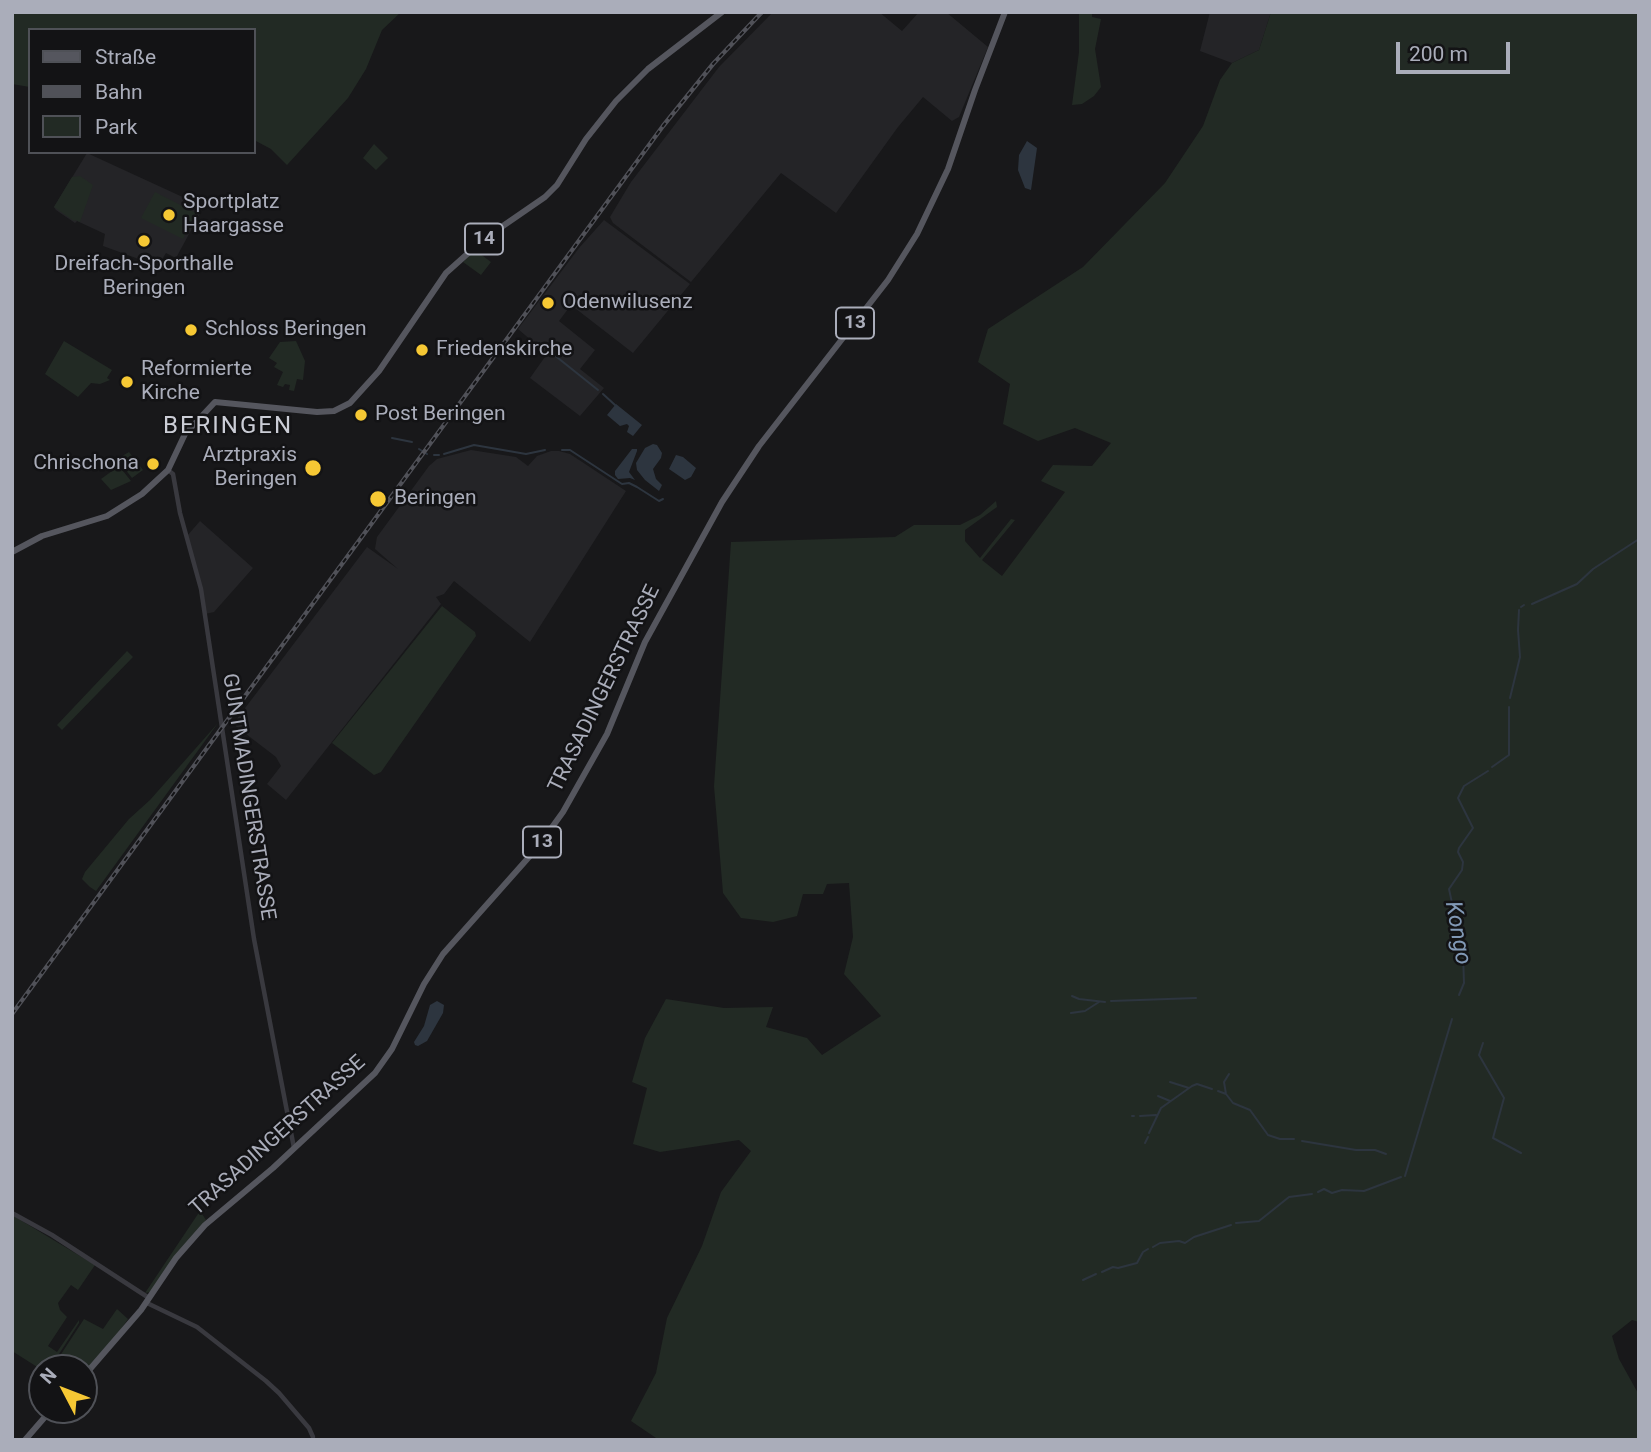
<!DOCTYPE html>
<html>
<head>
<meta charset="utf-8">
<style>
	body { margin:0 }
	#map { position:relative; width:1651px; height:1452px; overflow:hidden; background:#18181a; font-family:Roboto,sans-serif }
	canvas { display:block }
	.frame { position:absolute; inset:0; border:14px solid #aaadba; pointer-events:none }
	.legend { position:absolute; left:28px; top:28px; width:228px; height:126px; box-sizing:border-box; background:#131315; border:2px solid #4f5157; margin:0; padding:9px 12px; list-style:none; font-size:21px; color:#aaadba }
	.legend li { display:flex; align-items:center; gap:14px; height:35px }
	.legend b { width:35px; border:2px solid #4f5157 }
	.north { position:absolute; left:28px; top:1354px; width:70px; height:70px; box-sizing:border-box; background:#131315; border:2px solid #4f5157; border-radius:50%; rotate:312deg; font-size:19px; font-weight:700; line-height:28px; text-align:center; color:#aaadba }
	.north::after { content:''; display:block; margin:auto; width:24px; height:32px; background:#f6c834; clip-path:polygon(50% 0,100% 100%,50% 72%,0 100%) }
	.scale { position:absolute; left:1396px; top:42px; width:114px; height:32px; box-sizing:border-box; border:4px solid #aaadba; border-top:0; padding-left:9px; font-size:21px; line-height:24px; white-space:nowrap; color:#aaadba; -webkit-text-stroke:5px #131315; paint-order:stroke }
</style>
</head>
<body>
<div id="map">
<canvas width="1651" height="1452"></canvas>
<div class="frame"></div>
<ul class="legend">
<li><b style="height:9px;background:#55565e"></b>Straße</li>
<li><b style="height:9px;background:#505158"></b>Bahn</li>
<li><b style="height:19px;background:#222a24"></b>Park</li>
</ul>
<div class="north">N</div>
<div class="scale">200 m</div>
</div>
<script>
const context = document.querySelector('canvas').getContext('2d');
context.lineJoin = 'round';
function paint(path, color) { context.fillStyle = color; context.fill(path, 'evenodd'); }
const toPath = rows => new Path2D(rows.map(r => 'M' + r).join(''));
function strokePath(path, color, width, dash) { context.strokeStyle = color; context.lineWidth = width; context.lineCap = dash ? 'butt' : 'round'; context.setLineDash(dash || []); context.stroke(path); }
function label(font, color, halo, rows, align = 'center') {
  context.font = font + ' Roboto,sans-serif'; context.lineWidth = 5; context.setLineDash([]); context.textBaseline = 'middle'; context.strokeStyle = halo; context.fillStyle = color; for (const [text, x, y, turn = 0] of rows) {
    context.save(); context.translate(x, y); context.rotate((+turn || 0) * Math.PI / 180); context.textAlign = isNaN(turn) ? turn : align; if (halo) context.strokeText(text, 0, 0); context.fillText(text, 0, 0); context.restore();
  }
}
paint(toPath([
	[773,12,879,12,902,31,919,12,946,12,988,47,959,117,952,121,923,97,898,127,836,213,781,173,691,282,613,223,610,217,631,182,719,67],
	[1210,12,1271,12,1259,50,1232,63,1200,51],
	[87,153,200,205,202,210,176,258,166,253,156,269,136,258,103,246,105,234,77,221,75,223,56,210,54,207],
	[604,220,690,284,633,353,571,305,559,321,595,350,580,369,604,388,580,416,530,378,547,354,518,329,579,248],
	[471,450,516,457,528,466,537,456,551,451,559,451,570,454,626,491,530,642,454,581,444,594,436,597,441,604,286,800,267,784,281,766,276,757,233,724,367,547,398,569,375,549,377,537,429,466,437,459],
	[200,521,253,568,214,612,205,614,187,536]
]), '#242427');
paint(toPath([
	[12,12,401,12,382,30,366,69,348,98,287,165,271,149,254,140,254,30,30,30,30,87,12,84],
	[1079,12,1092,12,1092,17,1101,19,1095,49,1101,87,1094,96,1082,104,1072,105,1079,52],
	[1271,12,1639,12,1639,1322,1632,1320,1612,1336,1619,1359,1639,1395,1639,1440,659,1440,631,1421,656,1373,667,1318,702,1246,721,1192,751,1151,739,1140,660,1152,633,1144,647,1088,632,1082,645,1038,666,999,724,1008,773,1007,766,1027,807,1038,822,1055,881,1016,844,974,853,937,849,883,827,884,823,894,803,894,797,916,773,922,741,918,723,893,714,786,731,542,895,537,914,525,960,525,980,515,996,501,997,507,965,530,965,541,980,558,1011,519,1015,520,982,560,1002,576,1065,492,1041,481,1053,465,1092,466,1111,443,1075,428,1038,441,1003,424,1010,384,978,362,988,329,1083,267,1165,183,1203,126,1220,80,1232,63,1259,50],
	[374,144,388,158,376,170,363,158],
	[80,176,93,185,80,222,75,220,74,221,54,207,72,177],
	[155,192,196,213,183,239,141,218],
	[475,250,491,262,481,275,463,262],
	[64,341,112,370,107,378,110,380,100,384,91,383,78,397,45,374],
	[296,341,305,361,303,380,297,379,294,391,289,390,290,385,285,384,283,387,277,385,283,372,274,367,277,363,269,358,280,342],
	[129,452,143,470,132,478,117,459],
	[119,466,131,481,111,490,101,479],
	[442,606,475,632,476,636,381,772,374,775,332,743],
	[127,651,133,657,62,730,57,725],
	[218,723,96,891,90,887,82,879,85,872,129,819,150,800],
	[200,1211,206,1220,151,1292,145,1293],
	[12,1215,95,1265,78,1290,71,1285,58,1303,60,1310,67,1317,48,1346,57,1352,79,1320,79,1323,50,1368,42,1368,42,1370,12,1351],
	[117,1309,128,1319,117,1335,84,1373,84,1368,52,1368,84,1319,103,1329]
]), '#222a24');
paint(toPath([
	[1027,141,1037,148,1031,190,1025,188,1018,170,1019,155],
	[616,404,642,425,633,436,627,432,629,426,627,424,620,426,607,415],
	[653,444,657,445,662,453,661,458,653,469,656,479,662,485,659,491,645,480,637,470,636,463,645,448],
	[632,449,637,449,637,451,629,472,635,480,630,478,618,479,615,475,615,471],
	[676,455,683,457,696,468,691,477,685,480,669,469],
	[437,1001,444,1005,443,1013,427,1041,418,1046,415,1045,414,1042,424,1026,430,1005]
]), '#2d353f');
strokePath(toPath([
	[538,342,598,390],
	[603,394,615,405],
	[392,438,412,442],
	[419,449,427,454],
	[562,450,570,450,622,484,629,483,637,487,659,501,663,499],
	[444,454,474,445,526,454,545,450],
	[434,455,439,455],
	[1532,604,1577,584,1593,569,1639,539],
	[1521,607,1524,605],
	[1510,698,1520,657,1518,630,1519,610],
	[1492,767,1509,755,1509,707],
	[1459,995,1464,983,1463,954,1449,889,1462,870,1463,862,1458,852,1459,848,1473,828,1458,798,1464,786,1488,771],
	[1072,996,1079,999,1105,1002],
	[1111,1001,1196,998],
	[1071,1013,1085,1011,1099,1002],
	[1483,1043,1479,1055,1504,1098,1493,1138,1521,1153],
	[1229,1074,1224,1082,1226,1094,1233,1103,1250,1110,1268,1135,1280,1139,1294,1139],
	[1170,1082,1189,1088],
	[1218,1091,1226,1094],
	[1158,1096,1170,1101],
	[1132,1116,1134,1116],
	[1140,1116,1156,1115],
	[1149,1133,1161,1108,1192,1086,1197,1084,1212,1089],
	[1302,1141,1356,1150,1375,1150,1386,1154],
	[1145,1143,1148,1137],
	[1405,1176,1452,1019],
	[1318,1192,1324,1189,1332,1193,1342,1190,1364,1191,1401,1177],
	[1236,1223,1259,1221,1289,1197,1312,1194],
	[1153,1247,1160,1243,1179,1241,1185,1243,1194,1237,1231,1225],
	[1102,1272,1113,1267,1118,1268,1137,1263,1143,1252,1148,1249],
	[1083,1280,1096,1274]
]), '#2d353f', 2);
strokePath(toPath([
	[168,470,173,474,180,513,201,589,254,939,294,1148],
	[12,1213,52,1235,149,1298],
	[147,1303,197,1327,266,1381,279,1393,309,1428,313,1437]
]), '#39393f', 4.5);
strokePath(toPath([
	[12,552,42,536,107,516,142,494,168,470,185,434,215,402,317,412,334,411,350,403,379,371,446,273,484,239,545,197,557,185,586,139,616,101,648,69,722,12],
	[84,1376,141,1310,176,1258,205,1225,273,1168,375,1073,392,1049,424,984,443,954,537,848,563,812,607,734,645,642,722,502,759,446,888,280,917,234,948,169,975,90,1005,12],
	[25,1440,51,1410]
]), '#55565e', 6);
const rail = toPath([
	[12,1014,663,126,713,64,762,12]
]);
strokePath(rail, '#505158', 4.5);
strokePath(rail, '#131315', 2, [5]);
for (const [x, y, r, color] of [
	[169,215,7,"#f6c834"],
	[144,241,7,"#f6c834"],
	[548,303,7,"#f6c834"],
	[191,330,7,"#f6c834"],
	[422,350,7,"#f6c834"],
	[127,382,7,"#f6c834"],
	[361,415,7,"#f6c834"],
	[153,464,7,"#f6c834"],
	[313,468,9,"#f6c834"],
	[378,499,9,"#f6c834"]
]) { const dot = new Path2D(); dot.arc(x, y, r, 0, 2 * Math.PI); context.fillStyle = color; context.fill(dot); strokePath(dot, '#131315', 2.5); }
for (const [x, y, w] of [
	[484,239,38],
	[855,323,38],
	[542,842,38]
]) { const box = new Path2D(); box.roundRect(x - w / 2, y - 15.5, w, 31, 5); context.fillStyle = '#131315'; context.fill(box); strokePath(box, '#aaadba', 2); }
label('bold 19px', '#aaadba', null, [
	["14",484,239],
	["13",855,323],
	["13",542,842]
]);
label('21px', '#aaadba', '#131315', [
	["Sportplatz",183,203],
	["Haargasse",183,227],
	["Dreifach-Sporthalle",144,265,"center"],
	["Beringen",144,289,"center"],
	["Odenwilusenz",562,303],
	["Schloss Beringen",205,330],
	["Friedenskirche",436,350],
	["Reformierte",141,370],
	["Kirche",141,394],
	["Post Beringen",375,415],
	["Arztpraxis",297,456,"right"],
	["Beringen",297,480,"right"],
	["Chrischona",139,464,"right"],
	["Beringen",394,499]
], 'left');
label('21px', '#aaadba', '#131315', [
	["TRASADINGERSTRASSE",605,689,-64],
	["GUNTMADINGERSTRASSE",248,797,81],
	["TRASADINGERSTRASSE",278,1136,-42]
]);
label('italic 23px', '#8198b5', '#131315', [
	["Kongo",1457,933,80]
]);
context.letterSpacing = '2px';
label('24px', '#cbcdd6', '#131315', [
	["BERINGEN",228,427]
]);
context.letterSpacing = '0px';
</script>
</body>
</html>
